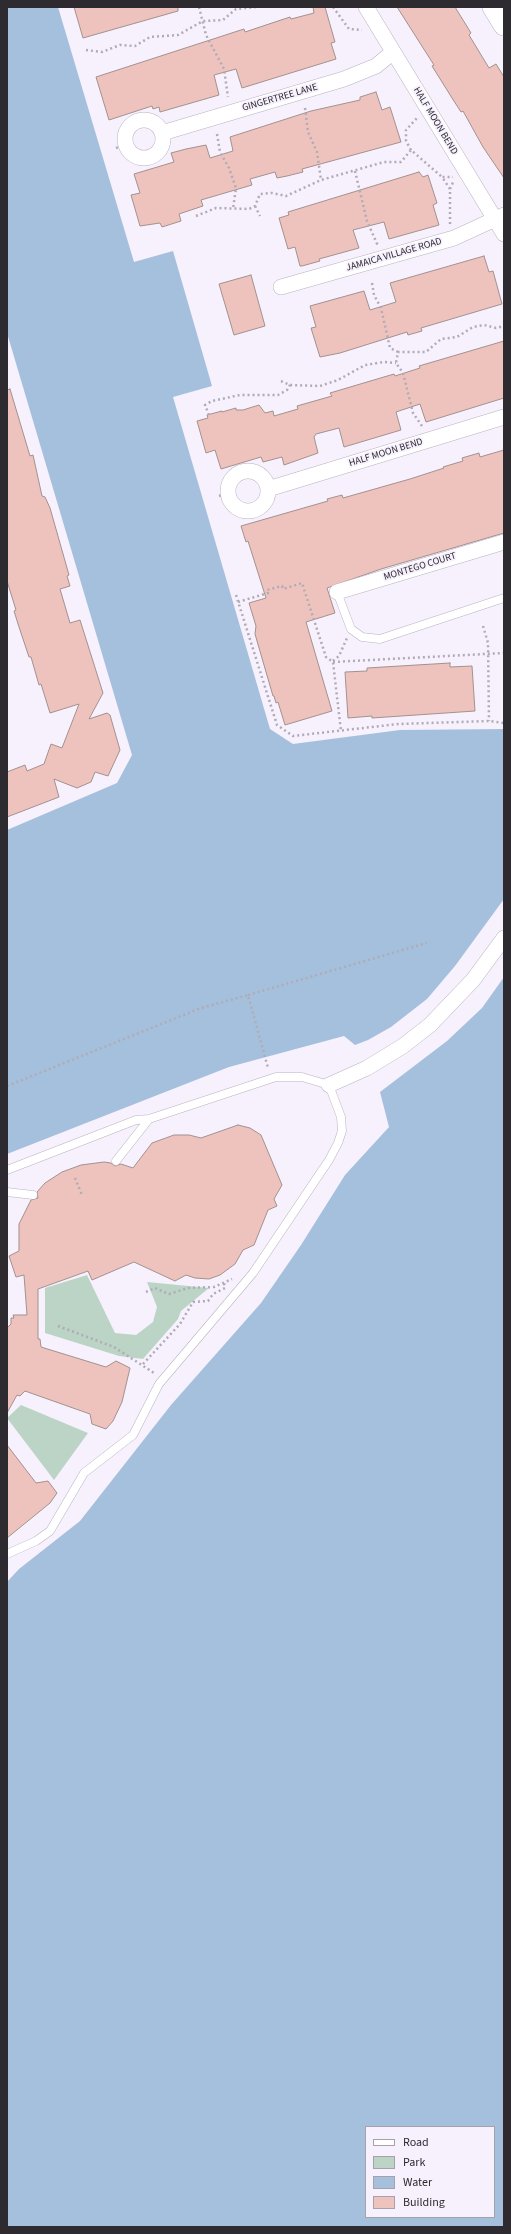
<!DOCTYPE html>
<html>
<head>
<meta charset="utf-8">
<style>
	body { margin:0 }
	#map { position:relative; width:511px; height:2234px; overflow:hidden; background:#f7f0fd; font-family:"Source Sans 3",sans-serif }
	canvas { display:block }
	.frame { position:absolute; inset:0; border:8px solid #2e2b30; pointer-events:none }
	.legend { position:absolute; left:365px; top:2126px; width:130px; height:92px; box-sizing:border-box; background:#f7f0fd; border:1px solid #a7a1ab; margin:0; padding:5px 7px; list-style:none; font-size:12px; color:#2e2b30 }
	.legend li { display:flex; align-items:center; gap:8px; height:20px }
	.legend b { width:20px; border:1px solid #a7a1ab }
</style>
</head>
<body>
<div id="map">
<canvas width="511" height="2234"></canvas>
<div class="frame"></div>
<ul class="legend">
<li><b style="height:5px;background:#fff"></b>Road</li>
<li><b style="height:11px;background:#bcd4c6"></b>Park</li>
<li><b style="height:11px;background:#a5c0dc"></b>Water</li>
<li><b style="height:11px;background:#eec3bd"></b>Building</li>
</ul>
</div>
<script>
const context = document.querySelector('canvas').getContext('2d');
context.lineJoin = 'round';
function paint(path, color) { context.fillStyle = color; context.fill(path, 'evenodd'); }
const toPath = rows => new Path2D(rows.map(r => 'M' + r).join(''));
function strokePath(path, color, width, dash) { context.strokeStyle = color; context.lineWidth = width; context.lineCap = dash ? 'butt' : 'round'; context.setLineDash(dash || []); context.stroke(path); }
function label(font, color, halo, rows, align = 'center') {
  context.font = font + ' "Source Sans 3",sans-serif'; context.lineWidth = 3.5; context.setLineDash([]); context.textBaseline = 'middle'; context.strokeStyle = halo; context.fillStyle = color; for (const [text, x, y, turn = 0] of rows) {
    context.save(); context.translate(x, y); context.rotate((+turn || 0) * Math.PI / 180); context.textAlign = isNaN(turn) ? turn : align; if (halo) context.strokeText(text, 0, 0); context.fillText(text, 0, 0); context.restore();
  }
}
paint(toPath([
	[87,1275,115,1333,136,1335,153,1322,157,1307,147,1282,209,1288,181,1311,178,1319,143,1359,119,1356,45,1333,45,1288],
	[21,1405,88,1433,54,1480,7,1418]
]), '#bcd4c6');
paint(toPath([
	[7,7,58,7,134,262,173,251,212,386,173,397,270,729,293,744,400,730,504,729,504,899,455,966,427,999,391,1027,368,1040,355,1045,344,1036,229,1067,7,1154,7,830,117,783,132,755,7,333],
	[504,977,504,2227,7,2227,7,1582,19,1569,80,1521,171,1405,261,1303,301,1245,345,1175,389,1127,380,1092,447,1041,482,1008],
	[366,2127,494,2127,494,2217,366,2217]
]), '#a5c0dc');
const building = toPath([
	[74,7,178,7,178,11,83,38,74,7],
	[313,7,325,7,335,42,331,43,336,59,242,88,236,69,214,75,219,95,160,112,159,107,153,109,152,106,109,120,96,77,244,29,245,32,290,17,291,19,314,13,313,7],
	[397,7,455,7,471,33,469,35,489,68,496,64,504,77,504,178,483,147,463,111,461,112,452,98,432,66,434,65,397,7],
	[376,92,382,110,390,107,401,142,302,169,303,172,287,176,277,178,275,172,250,179,252,185,201,200,203,206,179,214,181,221,162,227,160,223,140,226,131,195,140,193,134,174,174,162,171,153,186,149,206,145,210,158,233,151,230,137,311,111,360,100,360,97,376,92],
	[419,172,423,177,428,175,437,203,433,205,439,225,389,239,384,222,353,230,359,248,319,259,320,261,302,266,300,266,295,247,288,249,279,218,289,215,288,212,419,172],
	[484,256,489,272,493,271,502,304,421,328,422,331,408,335,407,332,340,353,320,357,311,328,316,327,310,306,364,291,370,310,396,302,390,283,484,256],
	[251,275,265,326,234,335,219,284,251,275],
	[504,341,504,398,426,422,420,404,396,412,401,430,344,447,339,428,316,434,314,437,318,453,284,465,282,457,263,462,261,457,221,469,215,450,206,453,197,421,208,418,207,415,222,411,222,412,236,408,236,410,243,410,259,405,265,413,273,411,274,416,298,409,297,406,332,396,330,393,394,374,395,376,420,368,419,366,504,341],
	[10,389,30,456,33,455,42,496,45,497,50,508,69,575,67,576,70,586,60,589,70,623,80,620,103,693,89,719,107,713,110,715,120,750,108,776,95,772,91,782,77,788,54,779,59,797,7,817,7,772,25,765,27,771,44,764,51,744,62,748,79,704,50,713,41,684,39,685,31,657,29,657,19,627,14,611,16,610,7,581,7,390,10,389],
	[504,450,504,533,381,569,327,588,335,613,306,622,332,711,285,725,278,702,276,703,274,696,273,696,255,634,256,626,249,603,266,598,248,541,246,542,241,526,328,501,327,499,342,495,343,498,410,479,444,468,443,467,463,461,462,458,479,453,480,457,504,450],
	[450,663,450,667,472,666,475,711,372,718,372,716,348,718,345,672,367,671,367,668,450,663],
	[238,1125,250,1128,261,1135,282,1185,274,1199,277,1206,268,1210,254,1245,243,1250,235,1264,220,1275,209,1279,195,1278,186,1275,175,1281,134,1262,92,1280,88,1271,38,1289,38,1339,40,1339,41,1347,106,1367,116,1361,130,1368,122,1402,113,1421,106,1429,92,1424,90,1414,25,1391,20,1396,17,1395,7,1413,7,1328,11,1324,11,1318,14,1318,13,1315,27,1315,24,1275,16,1277,9,1256,19,1251,19,1224,31,1200,38,1198,37,1192,45,1183,62,1172,81,1165,104,1162,111,1163,115,1166,121,1164,133,1168,152,1143,174,1135,189,1135,201,1138,238,1125],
	[7,1445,36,1483,48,1481,57,1493,50,1503,7,1538,7,1445]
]);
paint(building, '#eec3bd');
strokePath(building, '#a1918f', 1);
const lane = toPath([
	[337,592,351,629,362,637,380,639,504,598],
	[116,1161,149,1119],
	[7,1170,136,1120,149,1119,276,1077,302,1077,329,1085,341,1117,342,1131,338,1143,329,1160,253,1273,159,1384,133,1435,84,1473,50,1531,36,1541,7,1554],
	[7,1192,33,1195]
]);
const street = toPath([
	[366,7,504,234],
	'125 139a19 19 0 1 1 38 0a19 19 0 1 1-38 0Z',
	[162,133,344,79,376,66,393,52],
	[281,287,454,238,504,215],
	'228 491a20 20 0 1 1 40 0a20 20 0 1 1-40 0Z',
	[268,489,504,417],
	[337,592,504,542],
	[329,1085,367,1068,403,1046,430,1025,473,980,504,938]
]);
const secondary = toPath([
	[493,7,504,25]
]);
strokePath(lane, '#bab3bf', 9);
strokePath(street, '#bab3bf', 16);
strokePath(secondary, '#bab3bf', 22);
strokePath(toPath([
	[199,7,206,35,224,69,228,97],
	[333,7,349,29,362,30],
	[86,50,102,52,120,45,135,46,150,37,178,35,203,21,223,20,236,9,256,7],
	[305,108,308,132,317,152,321,180],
	[217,134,220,152,229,168,236,188,233,209],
	[116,148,125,145],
	[411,150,406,141,406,130,417,118],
	[355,171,367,221,378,246],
	[450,189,442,177,453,177],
	[255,206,260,216],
	[196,216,216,208,249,209,255,206,260,194,272,193,286,196,321,180,384,162,401,162,411,150,442,177],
	[450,224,450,189,454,180],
	[372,283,374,295,381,308,390,348,398,352],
	[281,381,290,385,320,386,338,380,365,365,384,362,396,363],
	[209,415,205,405,212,401,240,395,278,395,287,390,290,385],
	[422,426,413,413,403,373,396,363,398,352,426,352,441,339,457,337,473,327,484,325,496,328,504,326],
	[219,496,228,493],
	[236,595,277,725,293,736,398,724,489,721,504,723],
	[238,602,268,593,267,590,282,586,283,589,302,583,326,657,333,662,341,731],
	[483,626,488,643,489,721],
	[333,661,339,656,347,638],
	[333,662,504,653],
	[248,995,427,943],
	[7,1086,201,1008,248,995,268,1068],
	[75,1178,82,1195],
	[146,1292,155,1288,169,1294,188,1288,214,1287,232,1279],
	[58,1326,114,1347,154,1373],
	[143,1364,180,1324,193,1302,208,1301,213,1294,225,1288,224,1283]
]), '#b0abb5', 2.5, [2, 3]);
strokePath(lane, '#fff', 8);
strokePath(street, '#fff', 15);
strokePath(secondary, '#fff', 21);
label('10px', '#2e2b30', '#f7f0fd', [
	["GINGERTREE LANE",280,98,-16],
	["HALF MOON BEND",435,121,59],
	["JAMAICA VILLAGE ROAD",394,255,-16],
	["HALF MOON BEND",386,453,-17],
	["MONTEGO COURT",420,567,-17]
]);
</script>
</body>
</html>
